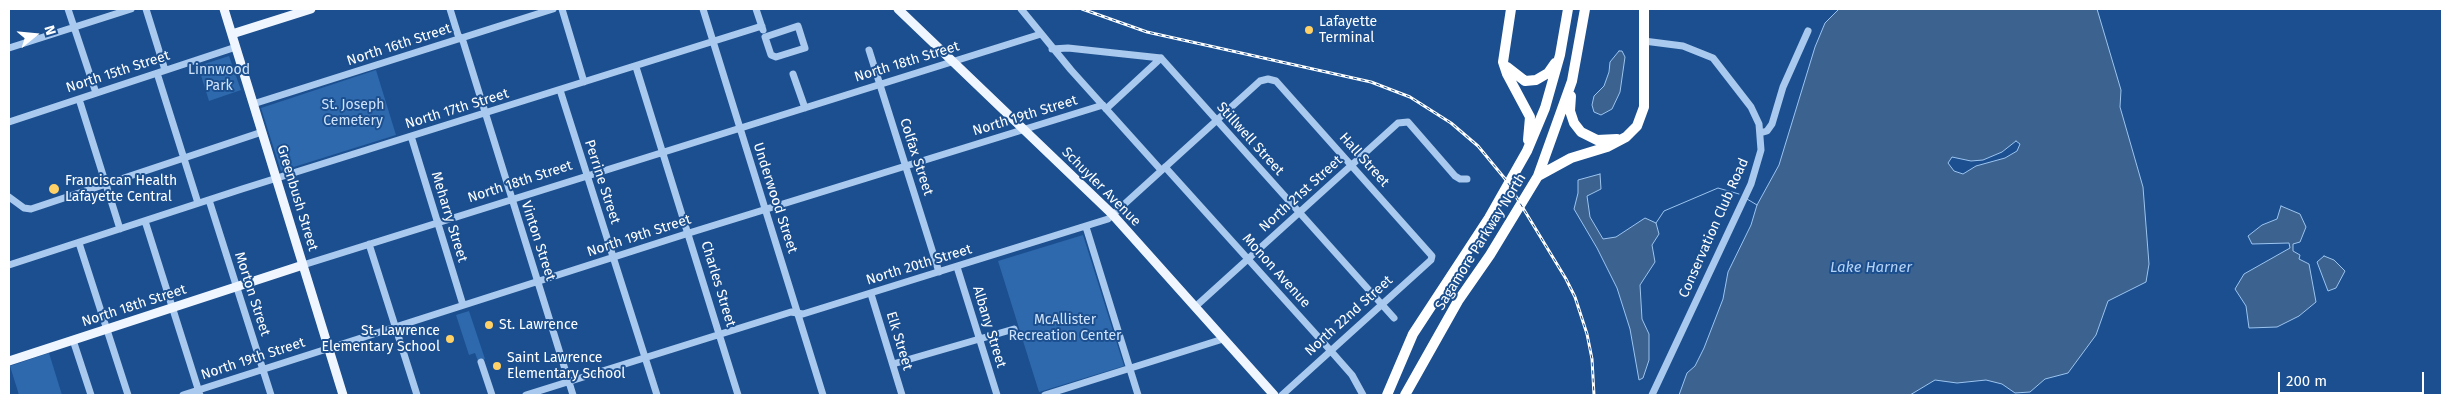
<!DOCTYPE html>
<html>
<head>
<meta charset="utf-8">
<style>
	body { margin:0 }
	#map { position:relative; width:2451px; height:404px; overflow:hidden; background:#1b4f8f; font-family:"Fira Sans",sans-serif }
	canvas { display:block }
	.frame { position:absolute; inset:0; border:10px solid #fff; pointer-events:none }
	.north { position:absolute; left:10px; top:10px; width:50px; height:50px; -webkit-text-stroke:4px #1b4f8f; paint-order:stroke; rotate:73deg; font-size:14px; font-weight:700; line-height:20px; text-align:center; color:#fff }
	.north::after { content:''; display:block; margin:auto; width:18px; height:22px; background:#fff; clip-path:polygon(50% 0,100% 100%,50% 72%,0 100%) }
	.scale { position:absolute; left:2278px; top:372px; width:146px; height:22px; box-sizing:border-box; border:2px solid #fff; border-top:0; padding-left:6px; font-size:15px; line-height:18px; white-space:nowrap; color:#fff; -webkit-text-stroke:4px #1b4f8f; paint-order:stroke }
</style>
</head>
<body>
<div id="map">
<canvas width="2451" height="404"></canvas>
<div class="frame"></div>
<div class="north">N</div>
<div class="scale">200 m</div>
</div>
<script>
const context = document.querySelector('canvas').getContext('2d');
context.lineJoin = 'round';
function paint(path, color) { context.fillStyle = color; context.fill(path, 'evenodd'); }
const toPath = rows => new Path2D(rows.map(r => 'M' + r).join(''));
function strokePath(path, color, width, dash) { context.strokeStyle = color; context.lineWidth = width; context.lineCap = dash ? 'butt' : 'round'; context.setLineDash(dash || []); context.stroke(path); }
function label(font, color, halo, rows, align = 'center') {
  context.font = font + ' "Fira Sans",sans-serif'; context.lineWidth = 4; context.setLineDash([]); context.textBaseline = 'middle'; context.strokeStyle = halo; context.fillStyle = color; for (const [text, x, y, turn = 0] of rows) {
    context.save(); context.translate(x, y); context.rotate((+turn || 0) * Math.PI / 180); context.textAlign = isNaN(turn) ? turn : align; if (halo) context.strokeText(text, 0, 0); context.fillText(text, 0, 0); context.restore();
  }
}
paint(toPath([
	[229,56,241,90,209,101,198,66],
	[376,70,396,135,281,171,261,108],
	[1083,235,1124,366,1039,392,998,261],
	[469,311,485,359,478,361,475,353,469,355,456,315],
	[49,353,62,395,19,395,10,366]
]), '#2e69ad');
const water = toPath([
	[1839,9,2097,9,2121,90,2120,107,2143,187,2149,264,2146,282,2108,301,2096,335,2068,373,2045,379,2030,392,2015,393,2002,384,1986,380,1957,383,1935,380,1910,395,1679,395,1687,373,1695,366,1704,348,1723,299,1728,272,1751,225,1757,205,1779,165,1815,47,1825,23,1839,9],
	[2016,141,2020,144,2017,151,2005,158,1976,166,1963,174,1954,171,1948,163,1952,157,1971,161,1983,160,2002,152,2016,141],
	[1619,51,1622,51,1625,57,1620,92,1612,109,1601,115,1594,112,1592,105,1594,96,1604,86,1609,72,1610,62,1619,51],
	[1600,174,1601,189,1587,196,1590,217,1603,239,1616,237,1645,218,1656,223,1659,234,1652,245,1655,262,1640,285,1642,319,1649,334,1649,360,1643,378,1639,380,1630,329,1617,288,1597,248,1574,209,1578,193,1578,180,1600,174],
	[2281,206,2300,214,2306,227,2300,242,2293,244,2293,251,2300,255,2299,259,2309,264,2316,302,2299,316,2277,327,2249,328,2246,306,2235,289,2244,274,2290,248,2289,243,2252,244,2248,236,2262,225,2277,219,2281,206],
	[2324,256,2334,260,2345,271,2336,288,2328,291,2317,262,2324,256]
]);
paint(water, '#3c6290');
strokePath(water, '#9cc4f0', 1);
strokePath(toPath([
	[1747,199,1757,205],
	[1656,223,1664,211,1718,188,1739,194]
]), '#9cc4f0', 1);
strokePath(toPath([
	[68,9,96,93],
	[146,9,165,70],
	[450,9,458,35,463,41,573,395],
	[562,9,584,82],
	[703,9,823,395],
	[756,9,763,30],
	[1021,9,1071,70,1161,170],
	[798,26,805,48,776,57,771,55,765,37,798,26],
	[1644,41,1683,46,1713,58,1751,107,1759,124,1761,150,1751,184,1652,395],
	[9,48,131,9],
	[1052,49,1068,48,1161,58,1394,318],
	[869,50,939,272],
	[636,67,738,395],
	[157,73,198,203],
	[793,74,805,108],
	[560,90,657,395],
	[79,99,120,229],
	[253,104,553,9],
	[1106,109,1161,58],
	[9,122,236,47],
	[1760,133,1767,131,1772,124,1783,87,1808,31],
	[411,136,463,305],
	[1165,167,1330,350,1352,375,1363,395],
	[9,197,24,208,31,209,262,132],
	[209,200,271,395],
	[145,221,200,395],
	[1086,227,1138,395],
	[79,243,128,395],
	[369,244,417,395],
	[9,265,242,189,762,26],
	[303,265,1041,34],
	[957,267,997,395],
	[871,294,902,395],
	[1195,307,1398,123,1408,122,1455,176,1460,179,1467,179],
	[73,340,91,395],
	[481,362,492,395],
	[893,364,1014,329],
	[183,395,689,233,1103,105],
	[526,395,791,312,803,314,1108,219,1260,81,1268,79,1276,81,1432,256,1431,260,1282,395],
	[1045,395,1223,339]
]), '#a9c9ee', 7);
strokePath(toPath([
	[224,9,343,395],
	[898,9,1112,214,1274,395],
	[232,34,311,9],
	[9,361,303,265]
]), '#f0f6ff', 9);
strokePath(toPath([
	[1511,9,1503,62,1507,74,1530,117,1528,140],
	[1507,67,1525,81,1536,80,1548,73,1555,63],
	[1571,96,1570,111,1574,123,1581,132,1597,140,1617,139],
	[1538,176,1571,158,1607,147,1626,137,1637,126,1644,107,1644,9],
	[1387,395,1413,334,1489,218,1527,151,1545,108,1560,55,1568,9],
	[1405,395,1458,301,1490,255,1538,176,1572,81,1585,9]
]), '#fff', 10);
const rail = toPath([
	[1082,9,1147,32,1371,82,1410,97,1451,123,1478,146,1506,180,1566,279,1575,297,1587,334,1592,359,1594,395]
]);
strokePath(rail, '#fff', 3);
strokePath(rail, '#1b4f8f', 1, [4]);
for (const [x, y, r, color] of [
	[1309,30,5,"#ffd166"],
	[54,189,6,"#ffd166"],
	[489,325,5,"#ffd166"],
	[450,339,5,"#ffd166"],
	[497,366,5,"#ffd166"]
]) { const dot = new Path2D(); dot.arc(x, y, r, 0, 2 * Math.PI); context.fillStyle = color; context.fill(dot); strokePath(dot, '#1b4f8f', 2); }
label('14px', '#fff', '#1b4f8f', [
	["Lafayette",1319,22],
	["Terminal",1319,38],
	["Franciscan Health",65,181],
	["Lafayette Central",65,197],
	["St. Lawrence",499,325],
	["St. Lawrence",440,331,"right"],
	["Elementary School",440,347,"right"],
	["Saint Lawrence",507,358],
	["Elementary School",507,374]
], 'left');
label('14px', '#fff', '#1b4f8f', [
	["North 16th Street",399,45,-18],
	["North 18th Street",907,62,-17],
	["North 15th Street",118,72,-18],
	["North 17th Street",457,109,-17],
	["North 19th Street",1025,116,-17],
	["Stillwell Street",1250,139,48],
	["Colfax Street",916,157,72],
	["Hall Street",1364,160,48],
	["North 18th Street",520,182,-18],
	["Perrine Street",602,182,72],
	["Schuyler Avenue",1101,187,45],
	["North 21st Street",1301,194,-42],
	["Greenbush Street",297,198,73],
	["Underwood Street",775,198,72],
	["Meharry Street",449,217,73],
	["Conservation Club Road",1714,228,-66],
	["North 19th Street",639,236,-18],
	["Vinton Street",538,241,72],
	["Sagamore Parkway North",1481,242,-58],
	["North 20th Street",919,265,-17],
	["Monon Avenue",1276,271,48],
	["Charles Street",718,284,73],
	["Morton Street",252,294,72],
	["North 18th Street",134,306,-18],
	["North 22nd Street",1349,316,-42],
	["Albany Street",989,327,73],
	["Elk Street",899,341,73],
	["North 19th Street",253,359,-18]
]);
label('14px', '#cfe3fa', '#1b4f8f', [
	["Linnwood",219,70],
	["Park",219,86],
	["St. Joseph",353,105],
	["Cemetery",353,121],
	["McAllister",1065,320],
	["Recreation Center",1065,336]
]);
label('italic 15px', '#b5d3f5', '#1b4f8f', [
	["Lake Harner",1871,268]
]);
</script>
</body>
</html>
